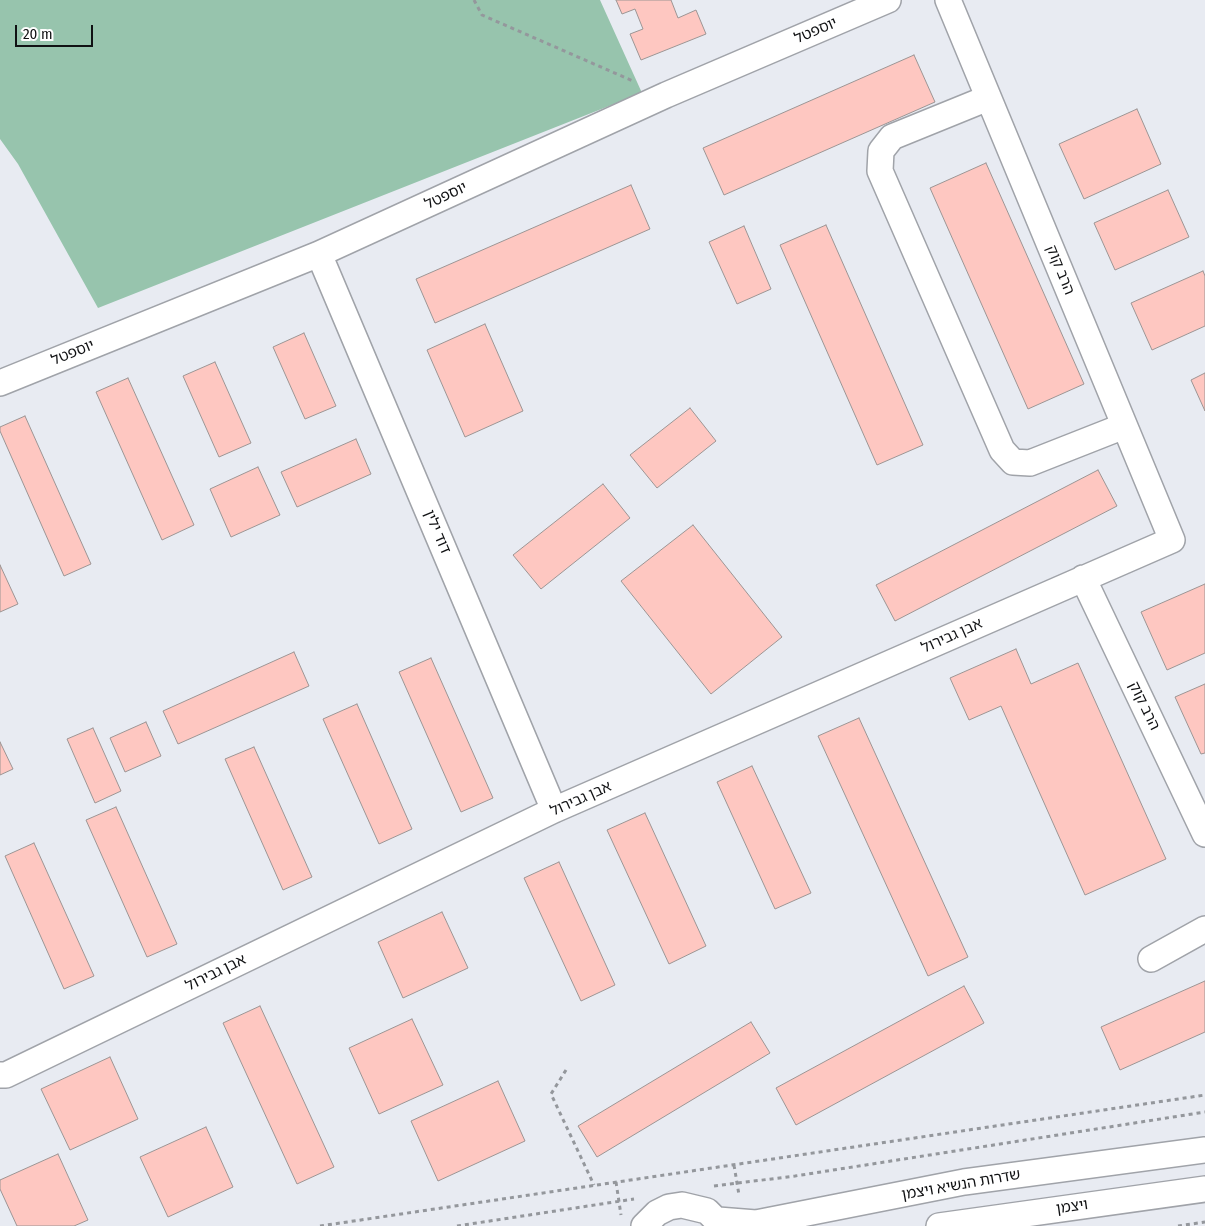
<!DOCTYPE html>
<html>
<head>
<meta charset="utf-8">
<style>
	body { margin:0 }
	#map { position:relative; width:1205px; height:1226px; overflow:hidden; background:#e8ebf2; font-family:"Fira Sans Condensed",sans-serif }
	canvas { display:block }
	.scale { position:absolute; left:15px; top:25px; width:78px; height:22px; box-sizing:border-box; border:2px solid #101113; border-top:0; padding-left:6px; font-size:15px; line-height:18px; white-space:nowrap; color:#101113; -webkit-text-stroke:4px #fff; paint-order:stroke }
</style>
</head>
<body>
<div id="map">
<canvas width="1205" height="1226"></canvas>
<div class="scale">20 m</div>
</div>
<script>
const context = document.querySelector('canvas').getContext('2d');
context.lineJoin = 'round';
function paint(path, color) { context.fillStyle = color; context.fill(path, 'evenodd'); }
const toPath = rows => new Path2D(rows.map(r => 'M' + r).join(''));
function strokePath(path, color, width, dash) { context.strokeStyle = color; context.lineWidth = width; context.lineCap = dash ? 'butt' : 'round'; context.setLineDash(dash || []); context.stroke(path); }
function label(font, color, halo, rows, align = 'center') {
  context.font = font + ' "Fira Sans Condensed","Noto Sans Hebrew",sans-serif'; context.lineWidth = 4.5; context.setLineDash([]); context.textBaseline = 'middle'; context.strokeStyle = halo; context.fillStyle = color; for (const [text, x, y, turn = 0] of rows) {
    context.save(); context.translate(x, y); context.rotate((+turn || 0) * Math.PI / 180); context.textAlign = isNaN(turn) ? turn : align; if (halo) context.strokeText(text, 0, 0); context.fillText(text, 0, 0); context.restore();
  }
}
paint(toPath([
	[0,0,600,0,642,93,98,308,18,164,0,139]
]), '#97c4ad');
const building = toPath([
	[616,0,671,0,678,18,696,10,706,34,641,60,630,34,643,29,635,9,622,14,616,0],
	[914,55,935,102,724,195,703,148,914,55],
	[1137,109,1161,164,1084,199,1059,144,1137,109],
	[986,163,1084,384,1028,409,930,188,986,163],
	[631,185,650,229,435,323,416,279,631,185],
	[1168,190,1189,237,1115,270,1094,223,1168,190],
	[826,225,923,445,877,465,780,245,826,225],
	[744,226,771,289,737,304,709,242,744,226],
	[1203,271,1205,276,1205,326,1152,350,1131,303,1203,271],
	[485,324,523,411,465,437,427,350,485,324],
	[304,333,336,406,305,419,273,347,304,333],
	[215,362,251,443,219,457,183,376,215,362],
	[1205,373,1205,411,1191,380,1205,373],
	[128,378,194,525,162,540,96,392,128,378],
	[690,408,716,441,657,488,630,455,690,408],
	[25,416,91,564,64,576,0,431,0,427,25,416],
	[356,439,371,474,297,507,281,472,356,439],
	[258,467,280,515,231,537,210,489,258,467],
	[1098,470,1117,506,895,621,876,585,1098,470],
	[603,484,630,518,541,589,513,555,603,484],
	[693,525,782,637,711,694,621,581,693,525],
	[0,565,18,604,0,612,0,565],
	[1205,584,1205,653,1167,670,1141,612,1205,584],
	[1016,649,1031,684,1078,663,1166,859,1085,895,1001,706,969,720,950,678,1016,649],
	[294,652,309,686,178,744,163,711,294,652],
	[431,658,493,798,461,812,399,672,431,658],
	[1205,684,1205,753,1201,754,1175,697,1205,684],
	[357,704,412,829,379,844,323,719,357,704],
	[859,718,968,957,928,976,818,736,859,718],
	[146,722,161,756,125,772,110,738,146,722],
	[93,728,121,791,95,803,67,739,93,728],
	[0,742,13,769,0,775,0,742],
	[254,747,312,877,283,890,225,759,254,747],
	[752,766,811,893,775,909,717,782,752,766],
	[116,807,177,944,147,957,86,820,116,807],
	[645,813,706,946,669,964,607,830,645,813],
	[34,843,94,976,64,989,5,856,34,843],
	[559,862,615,985,581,1001,524,878,559,862],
	[442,912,468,968,403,998,378,942,442,912],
	[1205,981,1205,1032,1120,1070,1101,1027,1205,981],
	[964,986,984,1023,796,1125,776,1088,964,986],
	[260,1006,334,1167,297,1184,223,1023,260,1006],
	[412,1019,443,1085,379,1114,349,1048,412,1019],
	[751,1022,770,1053,597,1157,578,1126,751,1022],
	[110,1057,138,1119,70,1150,41,1089,110,1057],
	[498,1081,525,1141,438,1181,411,1121,498,1081],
	[206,1127,233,1187,168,1217,140,1157,206,1127],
	[58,1154,88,1220,74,1226,17,1226,0,1189,0,1180,58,1154]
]);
paint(building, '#fec7c1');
strokePath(building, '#9c9594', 1);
const minor = toPath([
	[988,98,892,137,881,151,880,171,1002,450,1013,462,1030,463,1124,426],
	[319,254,554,810],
	[0,383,319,254,666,95,888,0],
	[1083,578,1205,834],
	[1151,959,1205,929],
	[0,1075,6,1075,554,810,1172,540,948,0],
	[718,1220,756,1223,964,1182,1205,1150],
	[644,1226,657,1213,669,1207,682,1205,707,1211,722,1226],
	[939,1226,1205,1189]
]);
strokePath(minor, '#a0a3a9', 28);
strokePath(toPath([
	[474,0,482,15,633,81],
	[566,1070,551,1094,594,1185],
	[734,1165,739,1195],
	[616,1182,621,1215],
	[714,1186,795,1176,1205,1112],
	[320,1226,1205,1095],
	[457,1226,634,1199],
	[1178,1226,1205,1222]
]), '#94979c', 3, [4, 4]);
strokePath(minor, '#fff', 25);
label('15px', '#101113', '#fff', [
	["יוספטל",816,31,-23],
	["יוספטל",446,196,-25],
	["הרב קוק",1060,270,68],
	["יוספטל",73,353,-22],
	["דוד ילין",437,532,67],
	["אבן גבירול",952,636,-24],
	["הרב קוק",1144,706,64],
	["אבן גבירול",581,799,-24],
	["אבן גבירול",216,973,-26],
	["שדרות הנשיא ויצמן",961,1185,-10],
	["ויצמן",1072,1207,-8]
]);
</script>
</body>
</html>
